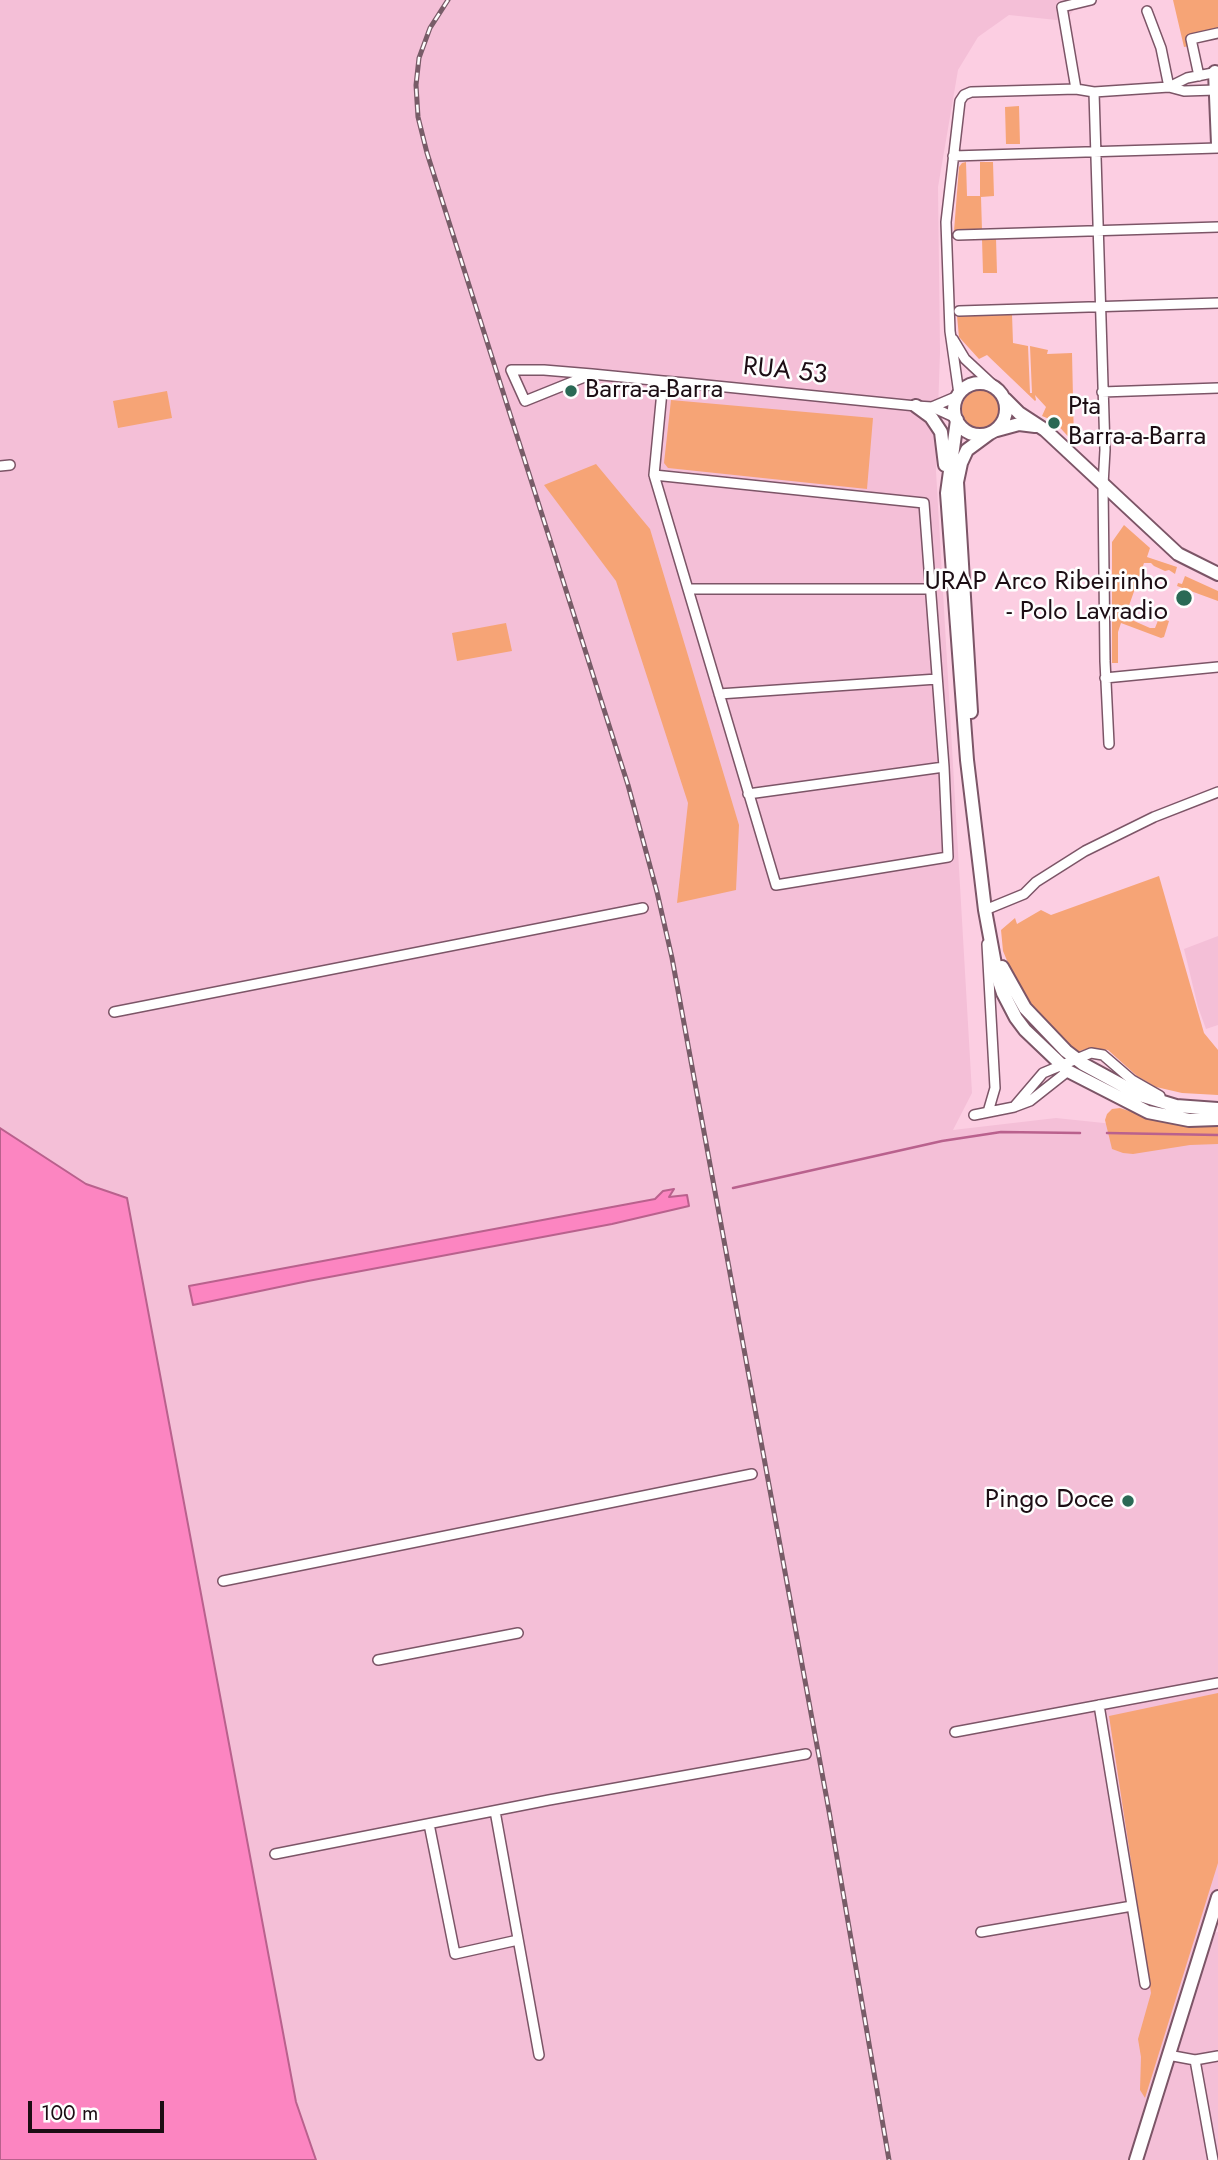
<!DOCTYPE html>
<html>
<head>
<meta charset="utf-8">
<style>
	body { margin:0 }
	#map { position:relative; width:1218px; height:2160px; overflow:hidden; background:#fccee2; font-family:Jost,sans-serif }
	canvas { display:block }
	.scale { position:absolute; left:28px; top:2101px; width:136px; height:32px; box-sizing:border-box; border:4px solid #1c0d14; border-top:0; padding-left:9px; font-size:21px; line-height:24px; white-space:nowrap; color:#1c0d14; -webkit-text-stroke:5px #fefefe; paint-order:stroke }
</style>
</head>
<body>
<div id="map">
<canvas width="1218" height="2160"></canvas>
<div class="scale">100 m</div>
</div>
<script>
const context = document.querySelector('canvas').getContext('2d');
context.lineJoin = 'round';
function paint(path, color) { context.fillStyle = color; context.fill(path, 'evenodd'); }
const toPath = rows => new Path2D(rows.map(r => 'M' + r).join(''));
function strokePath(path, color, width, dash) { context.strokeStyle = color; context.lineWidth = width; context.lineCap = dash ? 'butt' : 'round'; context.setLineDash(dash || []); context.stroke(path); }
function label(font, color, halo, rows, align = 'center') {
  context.font = font + ' Jost,sans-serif'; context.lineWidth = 5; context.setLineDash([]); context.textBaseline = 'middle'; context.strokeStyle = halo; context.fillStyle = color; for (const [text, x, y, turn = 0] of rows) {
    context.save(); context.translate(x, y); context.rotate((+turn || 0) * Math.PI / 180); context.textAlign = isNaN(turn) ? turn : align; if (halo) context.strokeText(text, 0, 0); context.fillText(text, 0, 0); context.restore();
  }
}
paint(toPath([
	[0,0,1080,0,1066,21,1009,15,978,37,958,70,938,187,940,352,936,471,972,1093,953,1130,1056,1118,1218,1135,1218,1914,1212,1933,1218,1932,1218,2160,316,2160,296,2102,127,1198,86,1184,0,1127],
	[1218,936,1218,1025,1206,1029,1198,1007,1184,949]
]), '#f4bfd7');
paint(toPath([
	[1173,0,1218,0,1218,28,1193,34,1189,46,1184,47],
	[1019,106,1020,144,1006,144,1005,107],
	[966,162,967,196,980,196,980,162,993,162,994,196,981,197,982,230,954,231,959,167,962,163],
	[996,238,997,273,983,273,982,239],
	[1012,314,1013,343,1028,346,1030,393,1032,393,1030,346,1048,350,1047,354,1072,353,1074,443,1054,421,1042,416,1046,407,1035,395,1036,400,1035,401,987,355,979,359,959,337,957,316],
	'962 409a19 19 0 1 1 38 0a19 19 0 1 1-38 0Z',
	[167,391,172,418,118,428,113,401],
	[671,400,873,418,867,489,668,468,664,463],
	[596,464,650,529,739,825,736,890,677,903,688,803,616,581,544,485],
	[1124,525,1150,548,1147,557,1177,567,1175,574,1169,570,1165,571,1154,566,1151,563,1144,563,1125,617,1150,628,1155,628,1159,618,1169,621,1164,637,1161,638,1121,623,1118,632,1118,663,1112,663,1112,542],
	[1185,576,1218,591,1218,601,1177,586,1178,583,1182,584],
	[506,623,512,651,457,661,452,633],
	[1159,876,1204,1033,1218,1050,1218,1095,1182,1093,1156,1087,1137,1076,1108,1050,1089,1048,1077,1052,1026,998,1013,975,1003,951,1001,930,1015,918,1017,924,1041,910,1051,915],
	[1120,1108,1163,1122,1218,1122,1218,1144,1190,1145,1133,1154,1123,1153,1112,1149,1105,1120,1107,1114,1112,1109],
	[1218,1693,1218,1863,1145,2098,1140,2090,1141,2057,1138,2039,1151,1993,1109,1716]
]), '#f6a476');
const water = toPath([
	[0,1128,86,1184,127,1198,296,2102,316,2160,0,2160,0,1128],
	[674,1189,669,1197,687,1195,689,1206,612,1224,308,1281,193,1305,189,1286,655,1199,663,1191,674,1189]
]);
paint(water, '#fc85c1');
strokePath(water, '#b9618d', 2);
strokePath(toPath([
	[1107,1133,1218,1135],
	[733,1188,942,1141,1001,1132,1080,1133]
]), '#b9618d', 2.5);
const street = toPath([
	[1147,11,1161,48,1169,87],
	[1199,76,1191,39,1218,33],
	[1169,87,1187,78,1218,72],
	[1076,89,1062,7,1091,0],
	[1094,92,1105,450,1103,485,1105,661,1109,744],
	[953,156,1218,148],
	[958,235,1218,227],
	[959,311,1218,303],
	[953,339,965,359,994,386],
	[592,374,525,401,511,370,544,370,592,374,663,381,686,383,916,406,932,407,956,418],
	[1102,392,1218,388],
	[959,394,950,331,946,222,960,101,964,95,971,92,1076,89,1094,92,1169,87,1184,91,1216,90],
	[932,407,958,396],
	[0,466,10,465],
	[654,475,924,503,944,767,948,857,776,885,654,475,663,381],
	[688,589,930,589],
	[1105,678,1218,667],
	[719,694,937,679],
	[748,794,944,767],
	[986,916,985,910,1024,894,1036,882,1085,851,1154,817,1218,792],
	[987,944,995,1088,988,1112],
	[114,1012,643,908],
	[1014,1107,1043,1073,1091,1053,1103,1055,1132,1080,1160,1096],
	[974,1115,1014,1107,1030,1101,1068,1071],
	[223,1581,752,1474],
	[378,1660,518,1633],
	[1099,1705,1145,1984],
	[955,1732,1218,1683],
	[495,1811,539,2055],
	[429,1824,455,1954,518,1940],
	[275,1854,549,1800,806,1754],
	[981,1932,1132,1906],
	[1168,2055,1195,2060,1218,2056],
	[1195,2060,1213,2160]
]);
const secondary = toPath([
	[1215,72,1218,144],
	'954 409a26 26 0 1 1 52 0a26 26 0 1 1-52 0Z',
	[1005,399,1019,413,1045,430,1178,554,1218,574],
	[916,406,931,417,941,432,945,465],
	[957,420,947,493,967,760,985,910,997,975,1003,993,1016,1018,1025,1030,1068,1071,1148,1112,1189,1120,1218,1119],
	[997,430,1019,424,1035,426],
	[971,712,957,482,961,463,967,450,990,433],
	[1002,967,1025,1008,1066,1051,1083,1064,1140,1095,1176,1106,1218,1109],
	[1136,2160,1218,1897]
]);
strokePath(street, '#7c5567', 12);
strokePath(secondary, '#7c5567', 16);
strokePath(street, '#fff', 9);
strokePath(secondary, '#fff', 12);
const rail = toPath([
	[448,0,430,28,419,58,416,85,418,117,427,153,628,785,657,892,672,958,829,1811,889,2160]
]);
strokePath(rail, '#785c68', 5);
strokePath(rail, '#fefefe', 2.5, [8]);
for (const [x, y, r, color] of [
	[571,391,7,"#2a6955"],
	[1054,423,7,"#2a6955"],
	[1184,598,9,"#2a6955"],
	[1128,1501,7,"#2a6955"]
]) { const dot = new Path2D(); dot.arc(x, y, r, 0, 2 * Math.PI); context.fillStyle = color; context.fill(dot); strokePath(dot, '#fefefe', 2.5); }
label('26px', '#1c0d14', '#fefefe', [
	["RUA 53",785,372,6]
]);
label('26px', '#1c0d14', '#fefefe', [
	["Barra-a-Barra",585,391],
	["Pta",1068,408],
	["Barra-a-Barra",1068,438],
	["URAP Arco Ribeirinho",1168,583,"right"],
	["- Polo Lavradio",1168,613,"right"],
	["Pingo Doce",1114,1501,"right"]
], 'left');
</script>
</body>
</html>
